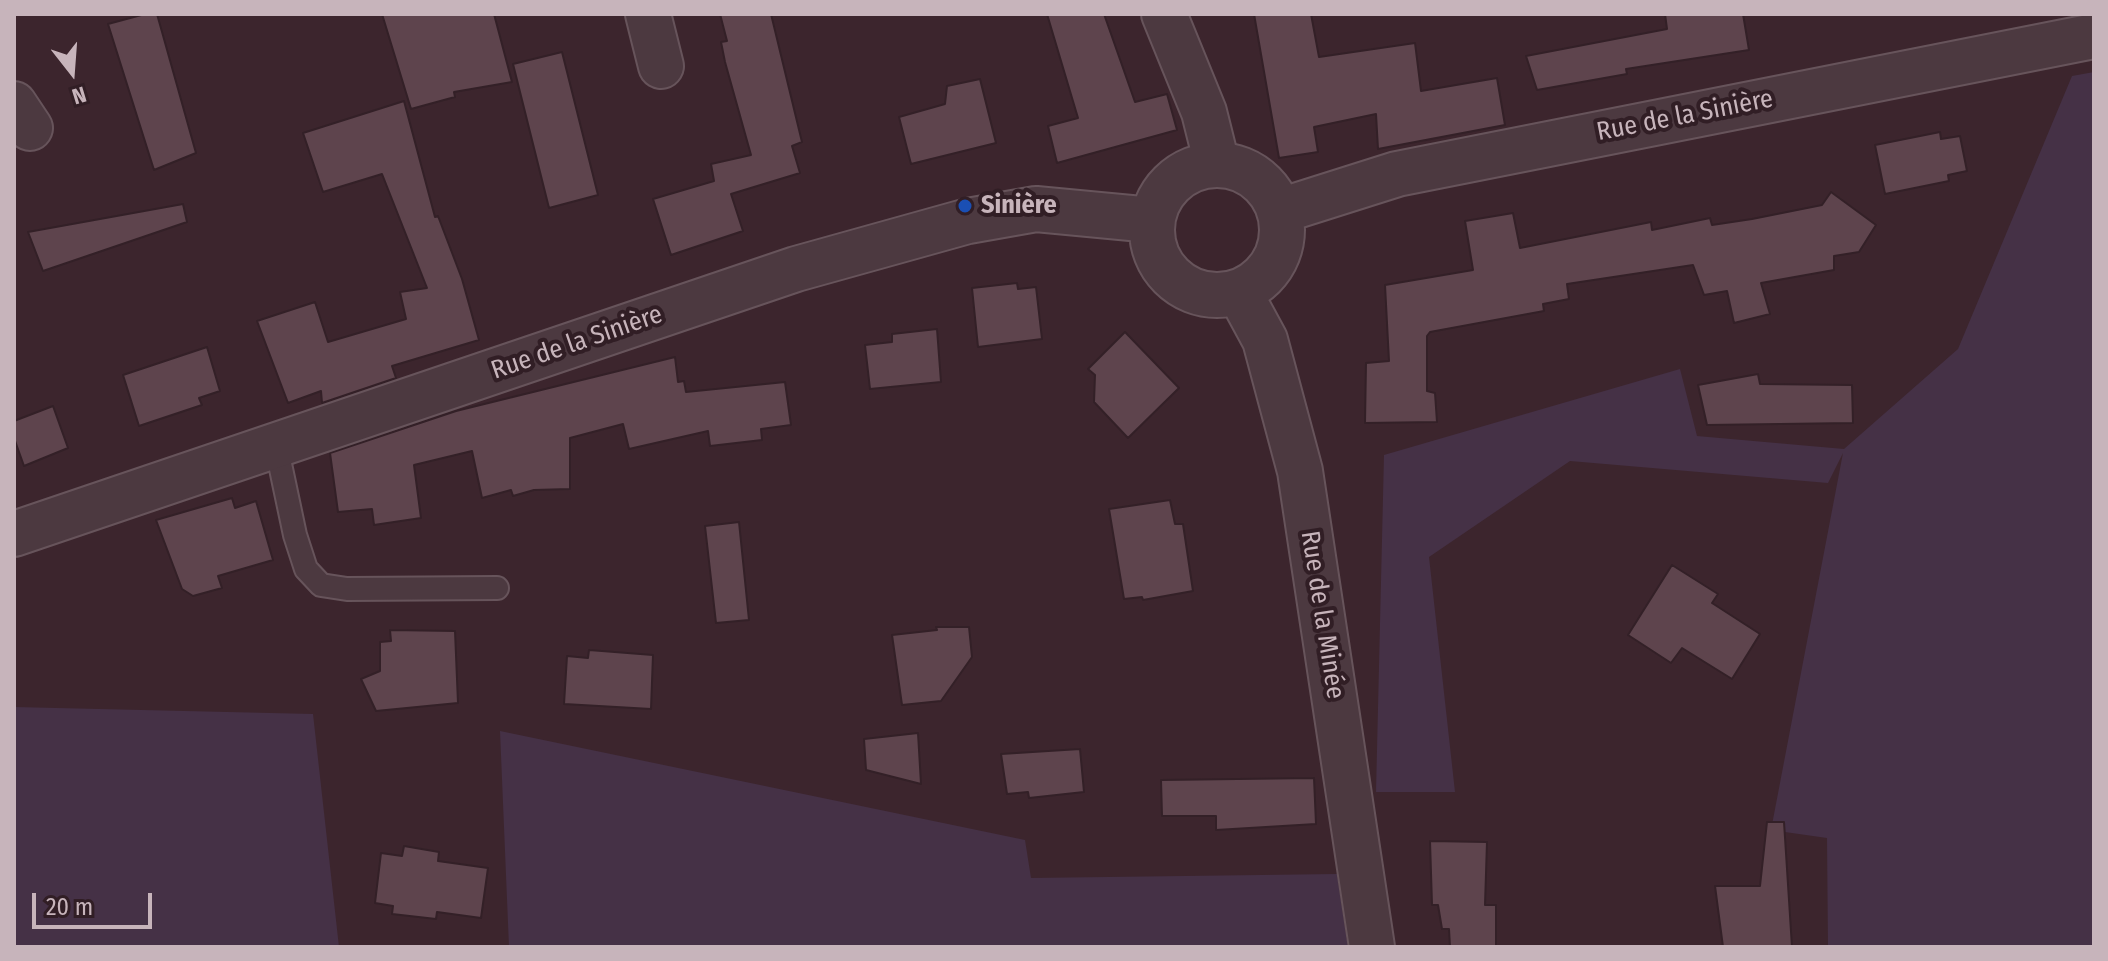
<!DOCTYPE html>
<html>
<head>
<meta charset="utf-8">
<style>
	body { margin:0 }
	#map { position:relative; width:2108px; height:961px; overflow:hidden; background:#3c252d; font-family:"Fira Sans Condensed",sans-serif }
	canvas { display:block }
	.frame { position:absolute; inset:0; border:16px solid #c7b4bb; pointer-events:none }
	.north { position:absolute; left:32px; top:32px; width:80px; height:80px; -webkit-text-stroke:6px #311e25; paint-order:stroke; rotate:163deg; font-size:22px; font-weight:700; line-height:32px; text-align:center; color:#c7b4bb }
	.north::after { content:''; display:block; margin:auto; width:28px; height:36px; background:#c7b4bb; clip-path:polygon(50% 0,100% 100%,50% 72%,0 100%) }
	.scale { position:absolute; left:32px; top:893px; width:120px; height:36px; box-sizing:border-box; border:4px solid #c7b4bb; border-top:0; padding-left:10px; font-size:24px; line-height:28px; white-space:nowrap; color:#c7b4bb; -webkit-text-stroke:6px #311e25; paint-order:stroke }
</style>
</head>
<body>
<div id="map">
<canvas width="2108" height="961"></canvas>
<div class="frame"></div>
<div class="north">N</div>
<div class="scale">20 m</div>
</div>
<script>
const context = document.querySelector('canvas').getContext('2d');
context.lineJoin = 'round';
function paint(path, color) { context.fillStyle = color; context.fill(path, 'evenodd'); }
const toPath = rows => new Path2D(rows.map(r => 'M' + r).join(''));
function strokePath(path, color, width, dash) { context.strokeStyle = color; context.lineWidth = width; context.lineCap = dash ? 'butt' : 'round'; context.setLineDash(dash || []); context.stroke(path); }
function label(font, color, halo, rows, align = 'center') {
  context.font = font + ' "Fira Sans Condensed",sans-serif'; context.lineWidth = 8; context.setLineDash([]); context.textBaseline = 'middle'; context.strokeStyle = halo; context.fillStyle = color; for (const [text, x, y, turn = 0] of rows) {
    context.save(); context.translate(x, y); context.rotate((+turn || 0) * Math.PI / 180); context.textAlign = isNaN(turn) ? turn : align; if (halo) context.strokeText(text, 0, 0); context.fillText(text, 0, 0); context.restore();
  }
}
paint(toPath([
	[2094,72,2094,947,1828,947,1827,838,1771,830,1843,453,1828,483,1570,461,1429,557,1455,792,1376,792,1384,455,1680,369,1697,436,1844,449,1958,349,2072,76],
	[14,707,313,714,339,947,14,947],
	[500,731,1025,840,1031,878,1337,874,1348,947,509,947]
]), '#453146');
const building = toPath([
	[145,14,157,14,196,153,154,170,108,24,145,14],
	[382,14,494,14,512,82,454,92,455,97,411,109,382,14],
	[720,14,771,14,802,142,792,146,800,173,731,194,743,231,671,255,653,199,714,181,711,164,751,155,725,62,721,42,727,41,720,14],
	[1047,14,1104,14,1135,102,1167,94,1177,130,1057,163,1048,126,1078,118,1047,14],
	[1254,14,1311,14,1319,57,1415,43,1421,91,1497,78,1505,125,1378,149,1376,114,1314,127,1318,152,1279,158,1254,14],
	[1665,14,1743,14,1749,50,1626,69,1627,74,1537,90,1526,56,1667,29,1665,14],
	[562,52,598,195,549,208,513,64,562,52],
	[980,79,996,143,911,164,899,117,945,104,947,86,980,79],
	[404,101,435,217,438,216,462,279,479,340,392,366,396,378,322,403,321,391,288,403,257,321,315,302,328,342,406,319,400,292,427,288,382,174,323,192,303,133,404,101],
	[1940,132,1941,139,1960,136,1967,171,1948,175,1949,181,1885,194,1875,145,1940,132],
	[1831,192,1876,225,1859,252,1834,256,1834,270,1761,283,1770,314,1734,323,1727,291,1704,295,1693,265,1567,284,1569,299,1543,304,1544,311,1430,332,1427,336,1427,391,1435,393,1437,422,1365,423,1366,363,1389,361,1385,285,1473,270,1465,221,1513,213,1520,248,1651,222,1652,230,1710,218,1712,225,1752,219,1822,205,1831,192],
	[183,204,187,222,43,271,28,232,183,204],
	[1017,283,1018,289,1036,287,1042,339,978,347,972,288,1017,283],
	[937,329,941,382,870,389,865,345,892,342,892,334,937,329],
	[1125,332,1179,388,1128,438,1094,402,1095,375,1088,369,1125,332],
	[207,347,220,391,199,398,202,405,139,426,123,375,207,347],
	[675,357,678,382,684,381,686,392,785,382,791,425,761,429,762,440,710,446,708,431,629,449,623,424,570,438,570,489,534,490,513,496,511,490,482,498,472,451,414,465,421,518,374,525,372,509,338,512,330,453,456,411,675,357],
	[1758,374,1760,384,1852,385,1853,423,1707,425,1698,385,1758,374],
	[53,406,68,448,24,466,14,438,14,421,53,406],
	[232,498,235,508,256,501,273,560,218,576,222,588,193,596,182,589,156,520,232,498],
	[1170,500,1175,524,1183,524,1193,591,1143,600,1142,597,1124,599,1109,509,1170,500],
	[739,522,749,620,716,623,705,526,739,522],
	[1672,565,1718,594,1712,603,1760,634,1732,679,1682,648,1671,663,1628,635,1672,565],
	[936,627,969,627,972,657,941,701,902,705,892,635,937,630,936,627],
	[390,630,455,631,458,703,376,711,361,679,380,671,380,642,391,641,390,630],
	[589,650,653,655,651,709,564,704,567,656,588,658,589,650],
	[918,733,921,784,866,770,864,739,918,733],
	[1080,749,1084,792,1029,798,1028,792,1007,794,1001,754,1080,749],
	[1314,778,1316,824,1216,830,1216,816,1162,816,1161,780,1314,778],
	[1767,822,1784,822,1792,947,1723,947,1715,886,1760,886,1767,822],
	[1430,841,1487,842,1485,905,1496,905,1496,947,1450,947,1449,929,1442,929,1438,905,1432,905,1430,841],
	[404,846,439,852,438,861,488,868,481,918,437,912,436,919,392,914,393,906,375,903,381,853,402,856,404,846]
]);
paint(building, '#5e444d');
strokePath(building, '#332027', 2);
const service = toPath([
	[276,445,295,535,306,569,321,585,347,589,497,588]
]);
const minor = toPath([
	[648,14,661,66],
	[14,104,30,128]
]);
const tertiary = toPath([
	[1164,14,1204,112,1217,164],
	'1152 230a65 65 0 1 1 130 0a65 65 0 1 1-130 0Z',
	[1280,211,1397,174,2094,36],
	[1239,292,1265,340,1300,471,1372,947],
	[14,534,796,269,968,221,1036,209,1152,220]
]);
strokePath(service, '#67545b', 26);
strokePath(minor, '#67545b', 48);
strokePath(tertiary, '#67545b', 48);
strokePath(service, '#4c3940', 22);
strokePath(minor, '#4c3940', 44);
strokePath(tertiary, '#4c3940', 44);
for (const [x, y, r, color] of [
	[965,206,8,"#1a4fb4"]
]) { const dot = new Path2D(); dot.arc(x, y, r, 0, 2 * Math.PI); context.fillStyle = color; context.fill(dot); strokePath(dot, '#311e25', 3); }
label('26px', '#c7b4bb', '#311e25', [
	["Rue de la Sinière",1685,116,-11],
	["Rue de la Sinière",577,343,-19],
	["Rue de la Minée",1322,615,81]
]);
label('bold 26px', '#c7b4bb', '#311e25', [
	["Sinière",981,206]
], 'left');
</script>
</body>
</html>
